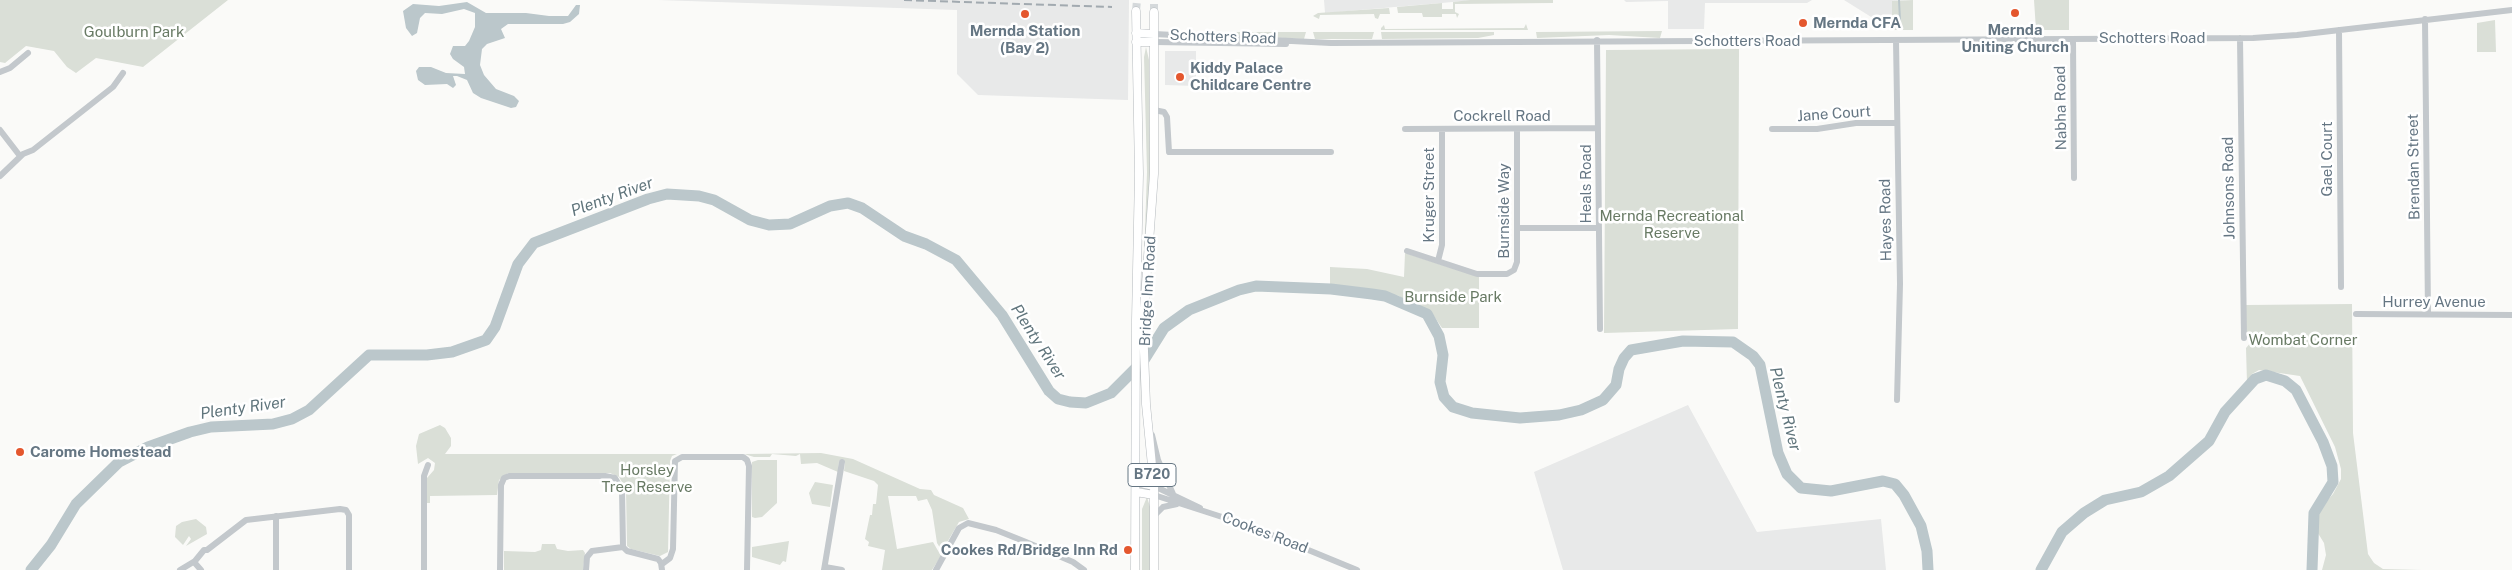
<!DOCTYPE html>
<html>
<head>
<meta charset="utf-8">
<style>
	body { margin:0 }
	canvas { display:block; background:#fafaf8 }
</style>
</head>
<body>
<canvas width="2512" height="570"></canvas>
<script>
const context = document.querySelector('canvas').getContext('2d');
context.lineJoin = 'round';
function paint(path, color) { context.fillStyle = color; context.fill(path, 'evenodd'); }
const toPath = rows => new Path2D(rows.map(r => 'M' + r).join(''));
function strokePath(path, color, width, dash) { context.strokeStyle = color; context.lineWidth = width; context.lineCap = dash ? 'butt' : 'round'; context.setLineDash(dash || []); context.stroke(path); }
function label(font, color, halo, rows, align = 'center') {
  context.font = font + ' "Public Sans",sans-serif'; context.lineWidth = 5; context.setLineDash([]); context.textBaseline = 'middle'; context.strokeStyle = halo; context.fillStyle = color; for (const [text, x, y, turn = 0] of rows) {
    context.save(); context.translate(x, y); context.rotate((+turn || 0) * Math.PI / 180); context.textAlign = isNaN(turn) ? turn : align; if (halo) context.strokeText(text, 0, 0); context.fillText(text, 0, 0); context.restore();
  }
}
paint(toPath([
	[658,0,1129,0,1128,100,978,95,957,74,957,10],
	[1324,0,1476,0,1325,13],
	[1624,0,1812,0,1807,3,1705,3,1704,29,1668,29,1668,1,1626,2],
	[1844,0,1907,0,1892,1,1892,30],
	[1165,51,1196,51,1196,86,1165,85],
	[1688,405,1757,532,1881,519,1886,570,1563,570,1534,472]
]), '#e8e9e9');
paint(toPath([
	[0,0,228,0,143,67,96,58,76,73,67,67,54,51,26,46,5,63,0,62],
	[1470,0,1553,0,1553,3,1455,4,1455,12,1459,14,1457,18,1456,14,1442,14,1442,17,1423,17,1422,13,1398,13,1397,7,1442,3,1442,9,1453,9,1453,2],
	[1913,0,1913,30,1892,30,1892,1],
	[2034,0,2069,0,2069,30,2036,30],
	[1389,8,1390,14,1380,14,1378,19,1375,18,1374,14,1320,15,1319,19,1313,16,1318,13],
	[2495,20,2496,52,2477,52,2477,23],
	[1526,24,1528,30,1381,30,1381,28,1384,25,1385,29,1524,28],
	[1178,31,1198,32,1306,32,1304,39,1176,32],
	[1662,31,1660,38,1609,35,1537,38,1536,32],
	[1313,32,1374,32,1372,39,1315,39],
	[1381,32,1494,32,1494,35,1478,38,1382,39],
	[1146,47,1149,60,1150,172,1147,251,1143,288,1147,172,1144,57],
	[1739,49,1738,329,1604,333,1606,50],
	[1405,253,1479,277,1479,328,1442,328,1432,313,1411,305,1399,296,1358,287,1351,289,1330,286,1330,267,1367,269,1404,277],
	[2352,304,2353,433,2368,554,2374,563,2383,569,2422,570,2322,570,2326,555,2324,543,2316,530,2316,513,2333,494,2341,479,2341,469,2335,447,2300,376,2259,370,2252,374,2247,383,2246,348,2251,342,2246,329,2246,305],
	[440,425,445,428,451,438,451,446,445,454,677,454,672,456,670,461,668,552,660,556,631,549,627,546,626,489,619,477,610,473,508,473,499,480,497,495,430,496,430,503,427,503,427,478,434,470,435,463,428,458,418,464,416,446,419,434],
	[821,453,853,459,920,489,931,490,934,495,963,508,969,519,959,522,942,551,937,543,932,510,927,499,918,501,916,496,888,496,897,549,933,542,941,556,932,570,882,570,885,550,868,546,869,542,865,539,870,515,872,515,873,504,876,504,878,485,874,481,844,471,845,462,839,461,838,472,817,463,801,464,800,454,796,456,772,454,770,457,754,457,744,454],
	[758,460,777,460,777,503,762,517,755,518,752,517,752,462],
	[815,482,833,485,830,507,812,504,809,493],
	[1147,497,1151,510,1150,570,1142,570,1142,509],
	[196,519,206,527,207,534,186,546,191,539,189,536,183,545,175,537,176,526,182,522],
	[789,541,786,562,783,561,780,565,752,557,752,547],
	[542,544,555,544,557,549,568,551,583,550,585,553,583,570,504,570,504,551,535,552,541,550]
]), '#dadfd7');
paint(toPath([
	[467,2,486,13,526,13,549,16,568,16,576,5,580,5,579,14,570,22,563,24,508,24,501,29,505,38,487,44,482,49,480,65,484,75,496,89,514,96,519,101,516,107,511,108,481,98,473,93,467,80,457,76,453,76,456,85,453,88,447,84,425,85,418,80,416,71,419,67,431,67,446,73,465,74,464,67,453,59,450,54,453,46,465,46,469,41,475,27,475,13,464,9,442,14,425,13,420,18,417,33,412,36,406,28,403,11,413,4,439,6]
]), '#bbc7cb');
strokePath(toPath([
	[1899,0,1900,20]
]), '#bbc7cb', 2);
strokePath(toPath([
	[31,570,51,545,76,504,119,462,148,447,190,432,211,427,273,424,292,419,309,410,369,355,427,355,452,352,486,340,495,327,518,264,534,243,648,199,667,194,699,196,714,200,750,220,769,225,790,224,830,206,848,203,862,208,904,236,926,244,956,260,1002,315,1049,391,1058,399,1070,402,1086,403,1111,393,1144,360,1164,328,1189,310,1239,290,1256,286,1331,289,1372,294,1385,296,1427,314,1439,336,1443,355,1440,382,1444,397,1453,407,1472,413,1520,418,1559,415,1581,410,1603,400,1616,385,1619,369,1624,358,1631,350,1683,341,1733,342,1753,356,1760,365,1778,453,1787,474,1801,488,1831,491,1883,481,1895,484,1904,495,1921,526,1927,551,1928,570],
	[2041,570,2062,532,2084,513,2105,500,2141,492,2169,476,2209,441,2225,412,2255,379,2266,375,2285,381,2296,390,2323,442,2332,466,2333,482,2314,513,2312,570]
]), '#bbc7cb', 11);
strokePath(toPath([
	[1136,11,1137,0],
	[1154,12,1154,0]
]), '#d5d9db', 8, [8, 4]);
const major = toPath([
	[1136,33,1154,34],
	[1136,42,1154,42],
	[1136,482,1154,486],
	[1136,492,1154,495],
	[1135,570,1136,320,1139,174,1136,11],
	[1154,570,1154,486,1146,404,1143,325,1154,174,1154,12]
]);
strokePath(major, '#b5babe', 9);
strokePath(toPath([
	[2425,19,2428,314],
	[2339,30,2341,287],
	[1154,34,1331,43,2253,38,2297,35,2512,10],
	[2240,38,2244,338],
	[2073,39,2074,178],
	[1597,40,1600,329],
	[1896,40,1900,284,1897,400],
	[1154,42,1286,44],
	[0,72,10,68,28,53],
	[1154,110,1164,112,1167,117,1169,152,1331,152],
	[1405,129,1598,128],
	[1772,129,1817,129,1856,123,1897,123],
	[0,130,20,156],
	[0,176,23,154,33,150,113,87,123,73],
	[1517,228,1599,228],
	[1407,251,1477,274,1507,274,1514,270,1517,262,1517,129],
	[1438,261,1442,245,1442,129],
	[2356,314,2512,315],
	[1152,435,1158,460,1173,494],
	[1154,486,1200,508],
	[1154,495,1250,526,1357,570],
	[276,516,276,570],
	[1154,516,1163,507,1177,504],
	[623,547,627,551,658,559,661,563,662,570],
	[194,562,201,570],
	[662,564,670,558,673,549,675,461,682,457,743,457,747,460,749,466,747,570],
	[825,567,842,570],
	[180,570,195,561,204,550,207,550,246,520,340,509,346,510,349,515,349,570],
	[424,570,424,476,428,465],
	[500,570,501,485,504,478,509,476,605,476,615,478,622,490,623,547],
	[586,570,587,557,592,551,623,547],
	[824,570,842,462],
	[936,570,959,528,968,523,996,530,1026,542,1073,562,1084,570]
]), '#c3c8cc', 6);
strokePath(major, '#fff', 8);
strokePath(toPath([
	[904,0,1112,7]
]), '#a2aab0', 2, [8, 4]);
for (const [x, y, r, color] of [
	[2015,13,5,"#e4572e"],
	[1025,14,5,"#e4572e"],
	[1803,23,5,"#e4572e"],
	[1180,77,5,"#e4572e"],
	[20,452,5,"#e4572e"],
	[1128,550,5,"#e4572e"]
]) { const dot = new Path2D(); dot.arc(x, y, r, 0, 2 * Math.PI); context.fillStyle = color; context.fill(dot); strokePath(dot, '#fff', 2); }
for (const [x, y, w] of [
	[1152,475,48]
]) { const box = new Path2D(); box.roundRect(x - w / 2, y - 11.5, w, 23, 4); context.fillStyle = '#fff'; context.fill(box); strokePath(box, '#657683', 1); }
label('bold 14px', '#657683', null, [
	["B720",1152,475]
]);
label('bold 15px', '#657683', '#fff', [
	["Mernda CFA",1813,23],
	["Mernda",2015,30,"center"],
	["Uniting Church",2015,47,"center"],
	["Mernda Station",1025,31,"center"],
	["(Bay 2)",1025,48,"center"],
	["Kiddy Palace",1190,68],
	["Childcare Centre",1190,85],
	["Carome Homestead",30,452],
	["Cookes Rd/Bridge Inn Rd",1118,550,"right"]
], 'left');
label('15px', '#687a64', '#fff', [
	["Goulburn Park",134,32],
	["Mernda Recreational",1672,216],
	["Reserve",1672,233],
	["Burnside Park",1453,297],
	["Wombat Corner",2303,340],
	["Horsley",647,470],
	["Tree Reserve",647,487]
]);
label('15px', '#657683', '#fff', [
	["Schotters Road",1223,37,2],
	["Schotters Road",2152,38],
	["Schotters Road",1747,41],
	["Nabha Road",2061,108,-91],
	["Jane Court",1834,114,-4],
	["Cockrell Road",1502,116],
	["Gael Court",2327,159,-90],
	["Brendan Street",2414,167,-91],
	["Heals Road",1586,184,-90],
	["Johnsons Road",2229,188,-91],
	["Kruger Street",1429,195,-90],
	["Burnside Way",1504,211,-90],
	["Hayes Road",1886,220,-91],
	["Bridge Inn Road",1148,291,-87],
	["Hurrey Avenue",2434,302],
	["Cookes Road",1265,533,21]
]);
label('italic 16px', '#60757c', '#fff', [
	["Plenty River",612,197,-20],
	["Plenty River",1038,342,57],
	["Plenty River",243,408,-8],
	["Plenty River",1785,409,76]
]);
</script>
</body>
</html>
